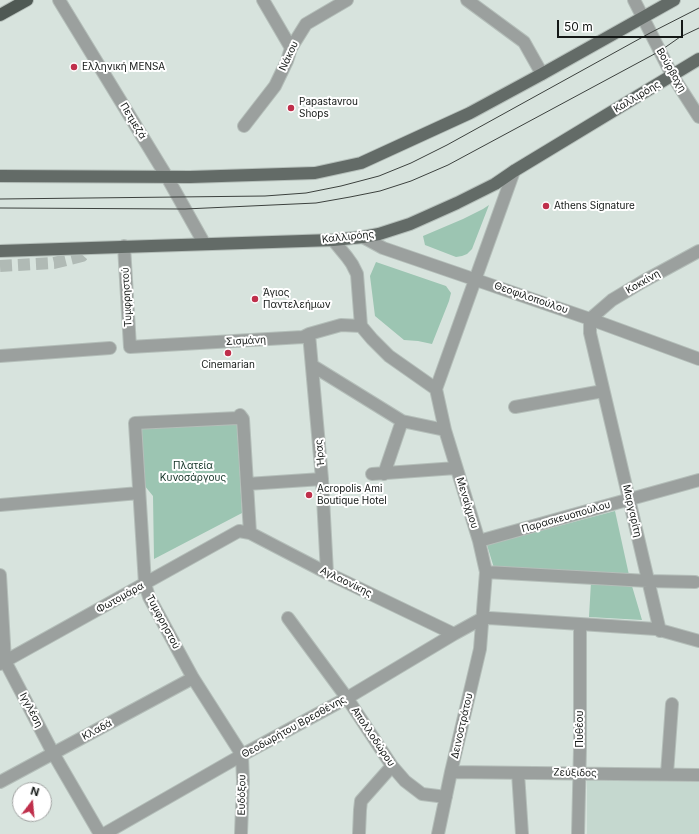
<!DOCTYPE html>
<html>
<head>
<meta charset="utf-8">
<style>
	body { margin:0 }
	#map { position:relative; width:699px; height:834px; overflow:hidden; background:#d7e3dd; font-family:Inter,sans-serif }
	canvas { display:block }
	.north { position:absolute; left:12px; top:782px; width:40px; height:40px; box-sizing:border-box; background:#fff; border:1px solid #a1a3a2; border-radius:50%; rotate:16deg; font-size:11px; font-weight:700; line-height:16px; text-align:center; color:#141816 }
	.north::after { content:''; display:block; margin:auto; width:14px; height:18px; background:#bf2f4b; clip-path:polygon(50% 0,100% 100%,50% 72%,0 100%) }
	.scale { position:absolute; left:557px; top:20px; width:126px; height:18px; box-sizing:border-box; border:2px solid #141816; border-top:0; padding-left:5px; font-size:12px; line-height:14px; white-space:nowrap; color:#141816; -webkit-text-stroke:3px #fff; paint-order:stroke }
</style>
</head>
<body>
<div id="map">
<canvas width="699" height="834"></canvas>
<div class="north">N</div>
<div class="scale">50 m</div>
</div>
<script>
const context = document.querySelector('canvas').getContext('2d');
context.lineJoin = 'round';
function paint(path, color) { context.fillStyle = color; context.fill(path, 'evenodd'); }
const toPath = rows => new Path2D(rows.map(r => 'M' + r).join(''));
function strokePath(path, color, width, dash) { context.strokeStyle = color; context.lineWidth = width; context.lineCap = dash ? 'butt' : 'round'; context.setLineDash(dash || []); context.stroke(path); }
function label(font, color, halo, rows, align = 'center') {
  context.font = font + ' Inter,sans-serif'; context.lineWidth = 4; context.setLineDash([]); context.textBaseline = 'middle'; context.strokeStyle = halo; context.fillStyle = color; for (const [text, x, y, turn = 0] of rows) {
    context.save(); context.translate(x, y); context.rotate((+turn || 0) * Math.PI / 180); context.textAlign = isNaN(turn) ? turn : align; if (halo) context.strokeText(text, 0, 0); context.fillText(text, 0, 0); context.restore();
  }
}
paint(toPath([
	[587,780,699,782,699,834,587,834]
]), '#c5d8cf');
paint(toPath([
	[489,205,472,249,467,254,462,256,456,257,425,245,423,236,463,219,483,209],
	[376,262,446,286,451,293,449,301,432,344,418,341,404,340,375,316,370,276],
	[237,424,242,513,154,559,153,496,144,485,141,428],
	[615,511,629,575,494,568,487,545],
	[591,582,632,586,642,620,589,617]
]), '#9cc5b2');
strokePath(toPath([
	[0,266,54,263,82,256,89,248]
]), '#b0bab5', 12, [12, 6]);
const minor = toPath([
	[59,0,167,177,204,243],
	[263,0,291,48],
	[467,0,524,42,542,74],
	[634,0,672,75,699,117],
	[244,126,275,86,287,61,291,48,306,24,347,0],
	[363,237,383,248,590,319,699,359],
	[333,240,347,257,352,264,357,274,361,326],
	[124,246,130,347,303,337,309,334,341,325,361,326],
	[361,326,372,339,389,356,436,389],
	[309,334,322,479,327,573],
	[0,356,110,348],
	[313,366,402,421,445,430],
	[515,407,603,391],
	[372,474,456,468],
	[384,474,402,421],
	[247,484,322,479],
	[0,505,139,493],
	[479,541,699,480],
	[486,572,648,581,695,582],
	[0,575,5,661,53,753,100,834],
	[288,618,347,698,392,766,405,781,422,794,446,797],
	[660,631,590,333,590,319,612,300,642,282,699,251],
	[0,664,239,531,250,533,327,573,454,634],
	[451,772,699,775],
	[518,773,522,834],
	[667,774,672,704],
	[0,782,193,678],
	[104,834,242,755,347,698,454,634,483,618,489,618,656,629,699,641],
	[241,834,243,781,242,755,193,678,149,597,145,584,135,423,238,418,240,415,243,419,250,533],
	[359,834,360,810,361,801,392,766],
	[438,834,451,772,480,649,486,572,479,541,445,430,436,389,514,171],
	[578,834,580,748,580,624]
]);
const major = toPath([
	[0,176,190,177,315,173,361,163,470,113,542,74,674,0],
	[0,251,333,240,363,237,379,234,410,224,457,203,495,184,514,171,699,59]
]);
const highway = toPath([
	[0,15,27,0]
]);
strokePath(minor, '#b4beb9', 14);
strokePath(major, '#b4beb9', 14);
strokePath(highway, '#b4beb9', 14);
strokePath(minor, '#9ba09e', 12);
strokePath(major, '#636b67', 12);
strokePath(highway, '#4f5954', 12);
strokePath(toPath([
	[0,199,265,196,306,193,341,186,379,176,411,163,447,145,650,33,699,8],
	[0,208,185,209,316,203,350,197,380,191,411,181,448,165,660,51,680,37,699,28]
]), '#3c413e', 1);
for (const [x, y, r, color] of [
	[74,67,4,"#bf2f4b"],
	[291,108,4,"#bf2f4b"],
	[546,206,4,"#bf2f4b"],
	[255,299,4,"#bf2f4b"],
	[228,353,4,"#bf2f4b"],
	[309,495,4,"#bf2f4b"]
]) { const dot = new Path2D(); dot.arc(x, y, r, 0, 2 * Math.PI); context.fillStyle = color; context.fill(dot); strokePath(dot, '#fff', 1.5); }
label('10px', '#141816', '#fff', [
	["Νάκου",289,56,-65],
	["Βούρβαχη",671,70,60],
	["Καλλιρόης",637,97,-31],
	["Πετμεζά",133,121,59],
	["Καλλιρόης",348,237,-6],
	["Κοκκίνη",643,282,-30],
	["Τυμφρηστού",127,297,-93],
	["Θεοφιλοπούλου",531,298,19],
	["Σισμάνη",246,341,-3],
	["Ήρας",320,453,-95],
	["Μεναίχμου",467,503,73],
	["Μαργαρίτη",632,511,77],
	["Παρασκευοπούλου",566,517,-16],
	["Αγλαονίκης",346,582,26],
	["Φωτομάρα",120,598,-29],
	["Τυμφρηστού",163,622,62],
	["Ιγγλέση",31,710,62],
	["Δεινοστράτου",462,726,-77],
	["Θεοδωρήτου Βρεσθένης",294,727,-29],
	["Πυθέου",580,729,-90],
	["Κλαδά",97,730,-28],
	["Απολλοδώρου",373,737,56],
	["Ζεύξιδος",575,773,1],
	["Ευδόξου",242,795,-89]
]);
label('10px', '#141816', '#fff', [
	["Ελληνική MENSA",82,67],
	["Papastavrou",299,102],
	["Shops",299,114],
	["Athens Signature",554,206],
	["Άγιος",263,293],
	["Παντελεήμων",263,305],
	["Cinemarian",228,365,"center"],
	["Acropolis Ami",317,489],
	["Boutique Hotel",317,501]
], 'left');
label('10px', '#103023', '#fff', [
	["Πλατεία",193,466],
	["Κυνοσάργους",193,478]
]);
</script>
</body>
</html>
